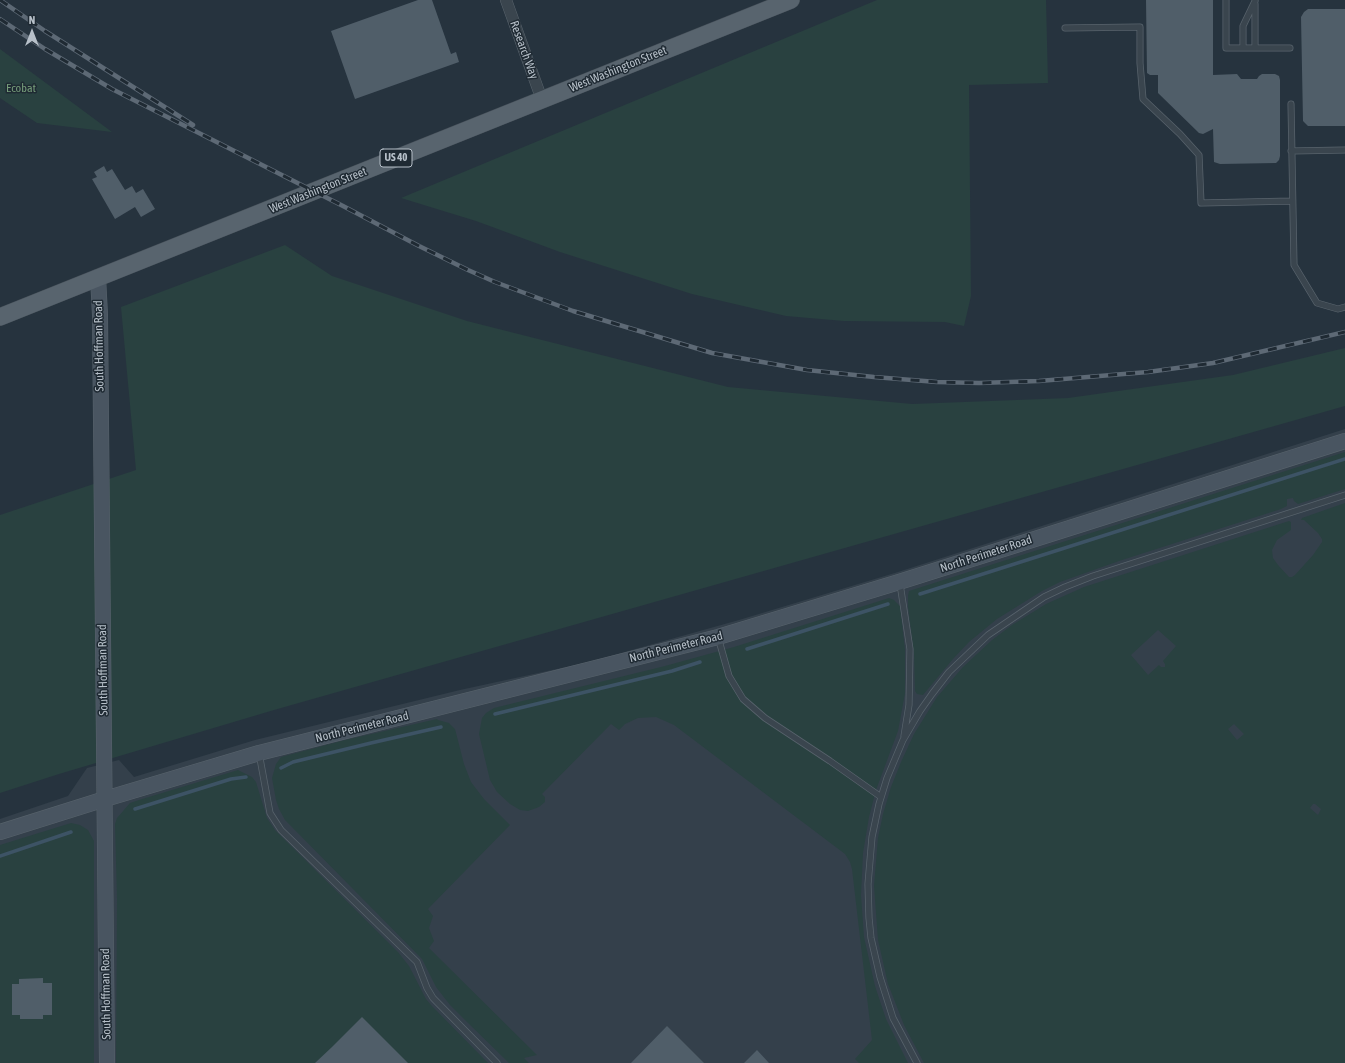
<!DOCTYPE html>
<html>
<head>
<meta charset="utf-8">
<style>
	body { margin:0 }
	#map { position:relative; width:1345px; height:1063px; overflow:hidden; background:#26333e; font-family:"Asap Condensed",sans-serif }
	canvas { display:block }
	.north { position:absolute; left:12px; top:12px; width:40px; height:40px; -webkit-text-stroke:3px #1f2a33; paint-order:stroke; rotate:0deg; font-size:11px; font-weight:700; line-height:16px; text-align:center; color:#b7c0c9 }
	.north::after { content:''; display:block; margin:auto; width:14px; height:18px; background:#b7c0c9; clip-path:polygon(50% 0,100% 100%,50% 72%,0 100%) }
</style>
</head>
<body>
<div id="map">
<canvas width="1345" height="1063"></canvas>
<div class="north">N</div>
</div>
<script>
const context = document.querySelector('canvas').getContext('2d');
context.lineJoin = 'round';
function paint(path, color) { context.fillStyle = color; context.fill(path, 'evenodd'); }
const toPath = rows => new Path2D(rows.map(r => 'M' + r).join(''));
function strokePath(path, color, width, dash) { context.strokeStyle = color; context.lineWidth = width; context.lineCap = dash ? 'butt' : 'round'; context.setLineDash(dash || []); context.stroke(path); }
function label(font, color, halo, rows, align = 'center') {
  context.font = font + ' "Asap Condensed",sans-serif'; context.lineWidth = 3; context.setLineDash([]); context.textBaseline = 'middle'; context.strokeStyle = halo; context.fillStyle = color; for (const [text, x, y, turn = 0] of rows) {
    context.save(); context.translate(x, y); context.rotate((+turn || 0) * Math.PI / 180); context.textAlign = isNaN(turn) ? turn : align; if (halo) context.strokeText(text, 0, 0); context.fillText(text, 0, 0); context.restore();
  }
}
paint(toPath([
	[1345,429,1345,1063,0,1063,0,819,68,796,87,768,119,760,134,777,255,740,460,690,589,662,739,620,898,572]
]), '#34404b');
paint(toPath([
	[877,0,1046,0,1048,83,969,85,971,296,964,326,945,322,844,321,786,316,692,294,560,252,476,221,401,198],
	[0,49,112,132,37,123,0,98],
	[285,245,332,276,467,321,728,387,912,404,1068,398,1233,375,1345,348,1345,406,274,710,59,774,0,793,0,515,136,470,121,307],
	[1345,452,1345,489,1298,504,1294,501,1293,498,1287,499,1287,506,1281,509,1119,561,1060,582,1042,591,997,619,969,642,953,659,923,695,917,694,915,691,914,654,908,607,908,596,909,591],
	[1345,503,1345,1063,924,1063,904,1025,888,984,878,940,874,886,878,838,883,814,891,787,901,762,914,734,937,697,963,667,992,640,1012,625,1046,604,1084,587,1289,521,1291,522,1291,530,1277,540,1272,550,1273,558,1278,565,1289,577,1292,577,1295,575,1313,555,1322,542,1322,539,1318,533,1304,520,1301,520,1302,518],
	[1158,630,1176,646,1163,661,1165,664,1165,667,1161,667,1159,665,1148,675,1131,655],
	[1234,724,1244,734,1237,740,1228,729],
	[1315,804,1321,809,1318,815,1310,808,1313,804],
	[889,598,894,600,900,606,905,650,905,693,898,731,876,790,869,817,863,853,861,895,864,937,875,986,886,1019,908,1063,859,1063,855,1059,872,1040,852,869,850,862,845,854,674,725,656,717,638,718,625,724,619,730,611,724,542,794,545,797,545,802,539,807,528,811,520,810,510,804,497,792,490,780,479,734,482,718,486,713,494,708,665,666,734,647],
	[437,719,438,720,449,723,455,729,464,764,471,782,484,799,510,825,428,909,433,916,429,928,434,941,429,948,537,1055,524,1058,529,1063,509,1063,467,1022,450,1005,436,987,422,959,285,820,279,809,276,800,272,778,276,764,281,757,345,740],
	[238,770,252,777,256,782,267,818,275,830,398,952,409,966,426,999,431,1005,488,1063,116,1063,117,899,115,824,117,818,130,803,139,800],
	[71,823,80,825,88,830,94,841,94,1063,0,1063,0,845]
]), '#294140');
strokePath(toPath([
	[920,594,1345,459],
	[747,649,888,604],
	[495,714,672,671,700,662],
	[281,768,293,762,371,743,441,727],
	[135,809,231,779,246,777],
	[0,856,71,832]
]), '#3d5365', 3.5);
paint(toPath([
	[418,0,432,0,451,54,456,52,459,62,355,99,331,31],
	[1146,0,1213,0,1213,75,1237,74,1241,79,1257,79,1259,76,1262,74,1275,74,1279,76,1280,80,1280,156,1279,160,1276,163,1220,164,1214,162,1213,129,1203,134,1199,133,1158,93,1158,75,1150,75,1147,73],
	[1308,9,1345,9,1345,126,1308,126,1303,121,1301,17,1304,12],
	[104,166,107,172,112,169,125,190,132,186,136,193,143,189,155,209,141,217,135,207,115,219,92,179,97,177,94,172],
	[43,978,43,983,52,983,52,1015,43,1015,43,1019,20,1019,20,1015,12,1015,12,984,19,984,19,979],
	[362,1017,408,1063,315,1063,332,1047],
	[667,1026,704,1063,631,1063],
	[757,1050,769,1063,744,1063]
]), '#505e69');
const lane = toPath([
	[1226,0,1226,48,1290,48],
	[1255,4,1255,48],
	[1065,28,1140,27,1140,63,1143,99,1180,134,1199,155,1201,203,1292,201],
	[1243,48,1243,26,1255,1],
	[1291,104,1294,265,1317,303,1338,309,1345,307],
	[1291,151,1345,150],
	[900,584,910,649,909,705,904,736],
	[718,637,729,676,743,699,765,718,830,761,881,797],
	[259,753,270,813,281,830,417,962,427,988,433,998,497,1063],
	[917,1063,893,1018,880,977,871,938,869,918,868,884,872,837,879,804,887,778,903,740,920,711,932,694,949,672,988,635,1044,597,1065,587,1093,576,1345,495]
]);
const street = toPath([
	[506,0,542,100]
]);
const secondary = toPath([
	[98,277,100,315,107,1063],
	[0,832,105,799,259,753,718,637,899,582,1345,441]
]);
const primary = toPath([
	[0,317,791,0]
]);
strokePath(lane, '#58636c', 7);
strokePath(street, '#58636c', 12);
strokePath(secondary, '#58636c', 16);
strokePath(primary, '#444e57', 18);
strokePath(lane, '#3a454e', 5.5);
strokePath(street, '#3a454e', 11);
strokePath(secondary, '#495561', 15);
strokePath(primary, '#58646e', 17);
const rail = toPath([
	[0,0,45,31,193,125],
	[0,19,45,49,112,89,343,206,419,246,468,270,495,282,573,311,712,353,807,370,874,377,937,382,979,383,1039,381,1148,372,1213,363,1345,332]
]);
strokePath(rail, '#5d6975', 4.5);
strokePath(rail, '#1f2a33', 3, [9]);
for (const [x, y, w] of [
	[396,158,32]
]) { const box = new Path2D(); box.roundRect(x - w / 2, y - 9, w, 18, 3); context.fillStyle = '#1f2a33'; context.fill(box); strokePath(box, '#b7c0c9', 1); }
label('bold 11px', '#b7c0c9', null, [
	["US 40",396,158]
]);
label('12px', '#b7c0c9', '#1f2a33', [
	["Research Way",524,50,70],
	["West Washington Street",618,69,-22],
	["West Washington Street",318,190,-22],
	["South Hoffman Road",99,346,-91],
	["North Perimeter Road",986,554,-18],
	["North Perimeter Road",676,647,-14],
	["South Hoffman Road",103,670,-91],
	["North Perimeter Road",362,727,-14],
	["South Hoffman Road",106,994,-91]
]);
label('12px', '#769d7a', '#1f2a33', [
	["Ecobat",21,88]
]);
</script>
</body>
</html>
